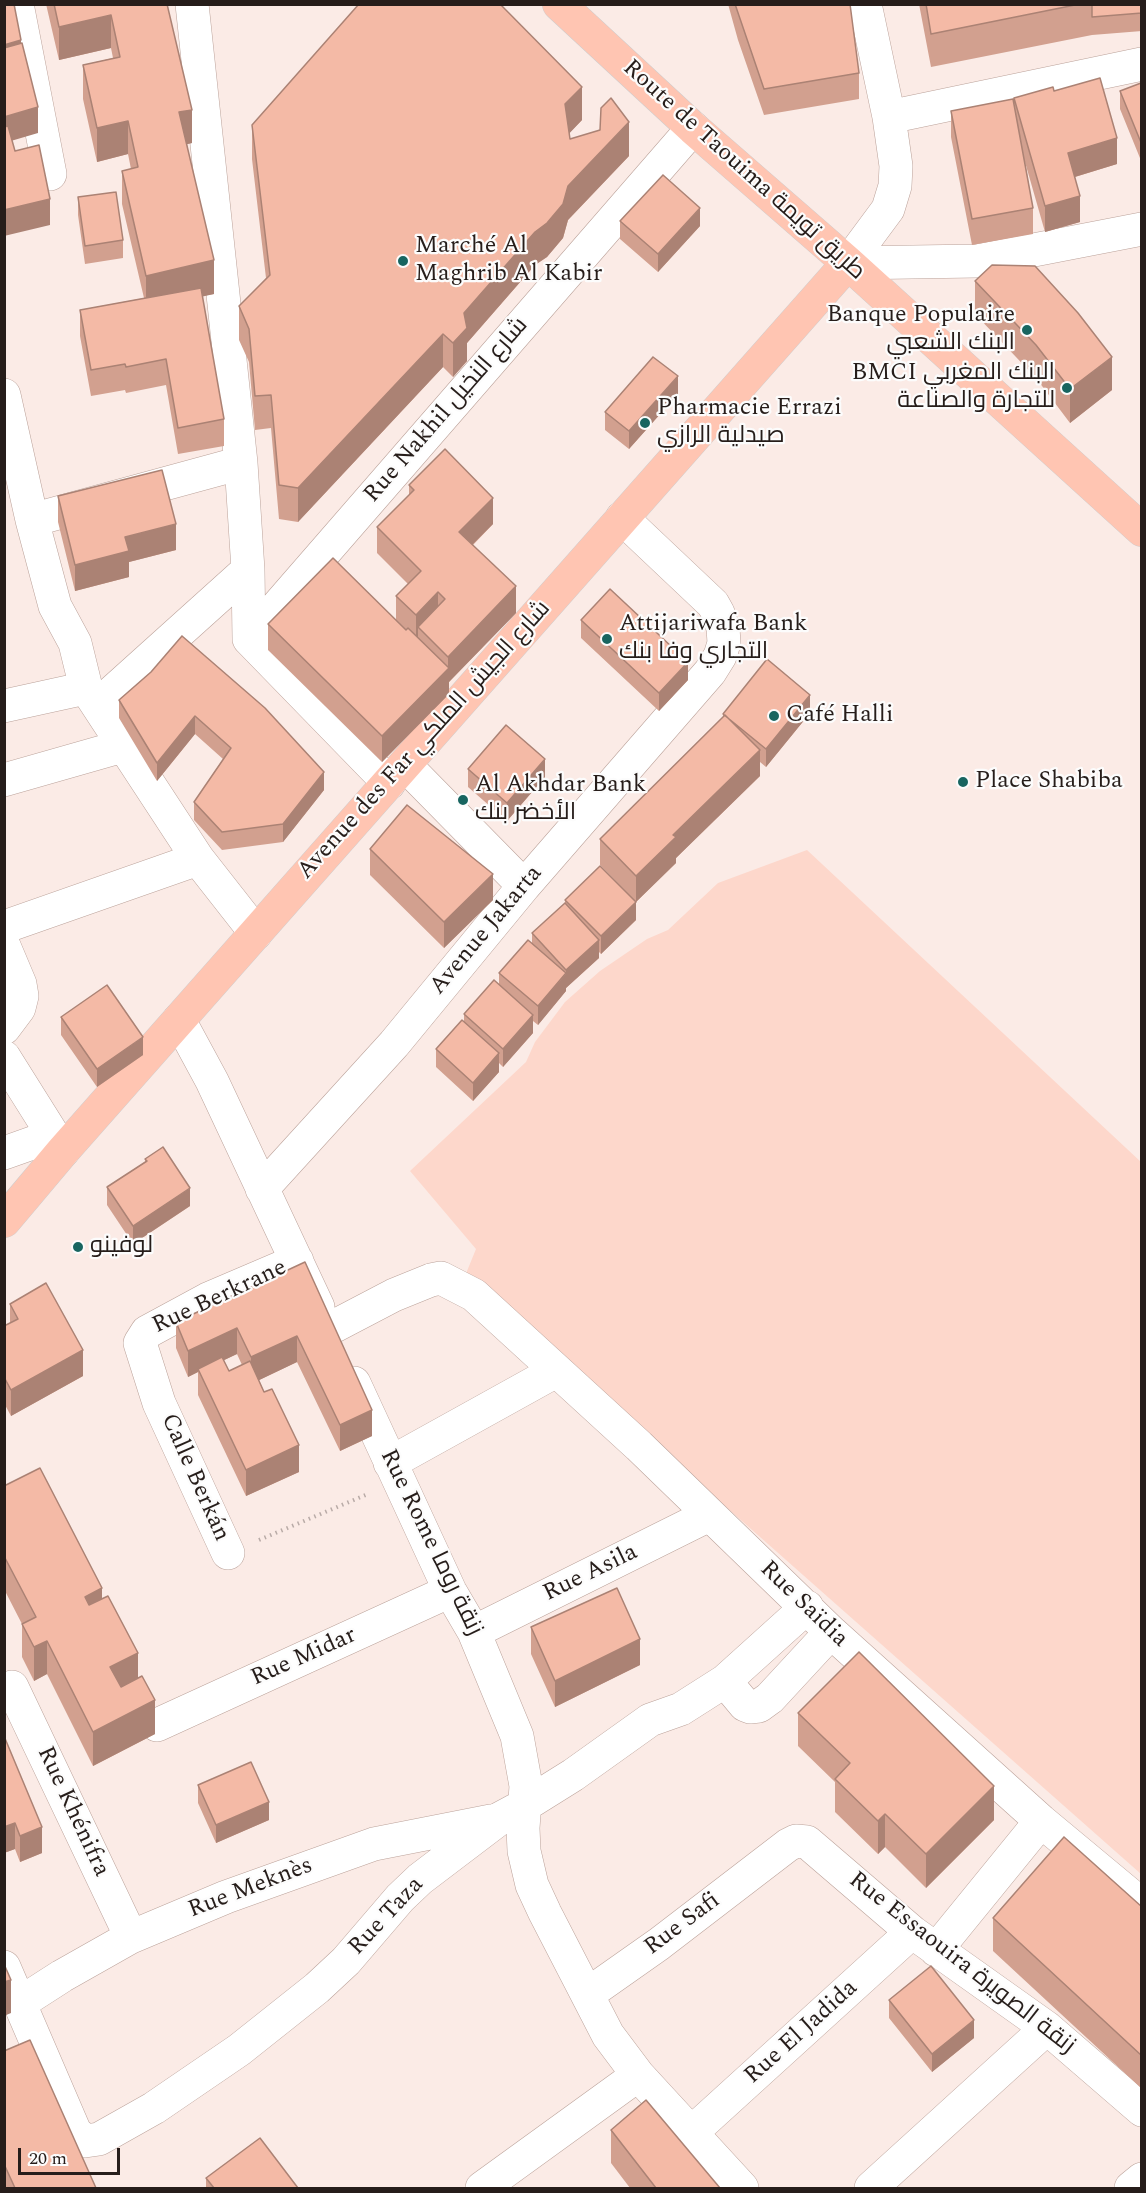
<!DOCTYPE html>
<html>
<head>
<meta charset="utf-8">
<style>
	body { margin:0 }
	#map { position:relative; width:1146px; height:2193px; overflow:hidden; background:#fbebe6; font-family:Spectral,serif }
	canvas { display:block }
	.frame { position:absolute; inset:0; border:6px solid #261d1a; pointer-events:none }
	.scale { position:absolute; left:18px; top:2148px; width:102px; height:27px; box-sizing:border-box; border:3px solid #261d1a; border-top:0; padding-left:8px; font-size:18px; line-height:21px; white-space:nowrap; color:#261d1a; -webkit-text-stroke:4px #fcfcfc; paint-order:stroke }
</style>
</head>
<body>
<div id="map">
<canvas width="1146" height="2193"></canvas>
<div class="frame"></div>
<div class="scale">20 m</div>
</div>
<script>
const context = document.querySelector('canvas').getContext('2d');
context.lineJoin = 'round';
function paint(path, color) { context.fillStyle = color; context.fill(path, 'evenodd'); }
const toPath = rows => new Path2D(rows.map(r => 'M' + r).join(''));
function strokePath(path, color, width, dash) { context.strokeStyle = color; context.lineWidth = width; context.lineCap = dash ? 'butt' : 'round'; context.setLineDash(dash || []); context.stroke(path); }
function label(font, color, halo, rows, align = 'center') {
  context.font = font + ' Spectral,Cairo,serif'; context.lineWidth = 4.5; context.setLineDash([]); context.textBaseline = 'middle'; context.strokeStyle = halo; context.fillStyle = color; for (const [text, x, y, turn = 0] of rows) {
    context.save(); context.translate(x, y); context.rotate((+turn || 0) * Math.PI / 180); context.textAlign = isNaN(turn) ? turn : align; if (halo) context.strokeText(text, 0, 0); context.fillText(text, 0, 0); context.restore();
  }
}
paint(toPath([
	[807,850,1141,1162,1141,1874,465,1276,476,1249,410,1171,526,1062,535,1042,565,1002,600,971,647,939,668,930,718,883]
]), '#fdd7cb');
const minor = toPath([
	[17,4,50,174],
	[192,4,241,463,248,570,249,639],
	[889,117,1142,64],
	[848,263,977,261,1142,229],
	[848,263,888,209,895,186,896,166,889,117,865,4],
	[4,395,32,520,55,606,75,643,86,688,198,859,256,933],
	[32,520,241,463],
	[249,639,693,128],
	[249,639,389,783],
	[98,705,248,570],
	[4,706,86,688],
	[405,765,524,886],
	[4,780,123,746],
	[4,927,198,859],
	[4,946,20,984,22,996,19,1008,4,1028],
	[179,1020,212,1081,318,1307],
	[4,1057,63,1151],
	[4,1153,52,1136],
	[262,1189,394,1044,524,886,710,672,720,656,724,643,723,628,718,613,713,604,622,518],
	[329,1329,394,1295,431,1280,441,1278,474,1295,639,1446,831,1632,1041,1821,1142,1905],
	[354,1383,450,1591,474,1632,517,1736,526,1786,523,1828,524,1851,532,1885,545,1913,608,2035,638,2075,742,2188],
	[390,1463,556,1371],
	[228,1553,159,1403,140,1343,147,1332,208,1299,297,1261],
	[474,1632,709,1515],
	[725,1681,745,1705,750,1707,759,1706,770,1698,831,1632],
	[12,1687,131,1937],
	[157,1725,450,1591],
	[936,1950,1041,1821],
	[4,1967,75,2132,85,2141,99,2139,154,2108,239,2050,317,1988,346,1961,400,1898,420,1879,499,1819,525,1805,573,1775,650,1720,681,1709,725,1681,807,1607],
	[588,1994,659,1944,788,1845,796,1841,807,1842,912,1932,1047,2028,1142,2110],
	[20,2003,62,1976,131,1937,226,1897,374,1844,491,1821],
	[691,2133,912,1932],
	[482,2188,638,2075],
	[871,2188,1047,2028],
	[1131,2188,1142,2179]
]);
const major = toPath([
	[559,4,693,128,848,263,1142,530],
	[4,1221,63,1151,848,263]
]);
strokePath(minor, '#bba29a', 34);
strokePath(major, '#cfcdcd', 34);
strokePath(toPath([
	[259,1540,368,1494]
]), '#b9aba7', 4, [1.5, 4.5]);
strokePath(minor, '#fff', 33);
strokePath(major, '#ffc5b2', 33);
paint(toPath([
	[46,4,167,4,192,143,187,144,214,294,202,296,224,419,224,446,178,454,166,385,126,393,125,390,91,396,80,336,80,310,144,298,122,204,122,171,131,169,128,154,97,162,83,99,83,65,113,58,111,48,59,60],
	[728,4,850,4,859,73,859,99,764,115,738,40],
	[919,4,1142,4,1142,31,1092,35,931,67],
	[1142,86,1142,163,1120,109,1120,91],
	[1054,91,1117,164,1075,177,1080,222,1045,232,1025,162,1033,208,1033,234,972,245,951,137,951,111,1014,103,1014,98],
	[582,120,569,133,570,139,629,156,568,220,563,238,547,257,535,265,467,343,467,361,453,377,443,367,298,522,279,519,271,428,255,430,249,362,239,340,239,306,266,278,252,159,252,125],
	[78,197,123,240,123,258,85,264,78,215],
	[620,221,700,226,658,272,620,239],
	[975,281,1112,390,1070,423,1036,378,975,314],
	[678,394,629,449,605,430,605,412],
	[409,485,493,524,473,545,516,613,449,682,449,694,382,762,268,650,268,624,396,620,396,596,408,584,377,553,377,527,409,495],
	[58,496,176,550,129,562,129,577,75,591,58,522],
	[581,620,688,680,659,711,581,638],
	[151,672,324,790,283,842,222,850,194,820,194,802,223,759,195,734,157,781,119,718,119,700],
	[810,713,766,767,760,762,760,776,676,858,676,863,636,902,600,865,600,839,723,717,723,714],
	[468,769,545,777,507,821,468,787],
	[370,849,493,900,444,948,370,875],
	[565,900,636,920,601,954,599,952,599,958,566,988,566,991,538,1025,533,1021,533,1033,503,1067,499,1063,499,1072,473,1101,436,1067,436,1049,464,1022,464,1014,499,984,499,973,532,944,532,933,565,903],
	[61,1017,143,1055,97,1087,61,1035],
	[145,1159,190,1206,133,1244,107,1205,107,1187,145,1162],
	[305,1262,372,1436,340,1451,297,1362,259,1380,299,1472,246,1496,198,1395,198,1372,188,1377,176,1348,176,1322],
	[237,1354,242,1365,229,1371,224,1360],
	[10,1304,83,1376,11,1416,4,1403,4,1326,10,1323],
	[4,1486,102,1599,155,1734,93,1766,47,1674,34,1681,22,1657,22,1624,4,1589],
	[531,1627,640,1665,555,1707,531,1654],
	[798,1713,994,1820,926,1888,885,1847,878,1854,835,1812,835,1782,798,1746],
	[4,1736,42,1853,20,1862,15,1849,4,1853],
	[198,1785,269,1820,216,1843,198,1803],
	[1142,1907,1142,2089,993,1951,993,1918],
	[889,2000,974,2038,932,2072,889,2018],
	[4,2051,96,2188,4,2188],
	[611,2130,720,2188,630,2188,611,2163],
	[206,2178,214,2188,206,2188]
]), '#d2a08f');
paint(toPath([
	[111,15,111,48,59,60,59,27],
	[21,40,21,66,4,71,4,45],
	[582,87,582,120,565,138,565,104],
	[38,107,38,133,4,143,4,117],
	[192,110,192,143,179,146,179,112],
	[128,121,128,154,97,162,97,128],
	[629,122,629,156,568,220,563,238,547,257,535,265,467,343,467,361,453,377,453,343,464,313,568,186],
	[1117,138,1117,164,1068,179,1068,153],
	[1080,196,1080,222,1045,232,1045,206],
	[50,199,50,225,4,236,4,210],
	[700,208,700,226,658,272,658,254],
	[214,260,214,294,146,309,146,276],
	[443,334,443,367,298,522,298,488],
	[1112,357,1112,390,1070,423,1070,389],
	[678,376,678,394,629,449,629,431],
	[493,498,493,524,459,558,459,532],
	[176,524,176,550,129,562,129,577,75,591,75,565,125,537],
	[516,586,516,613,449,682,449,694,382,762,382,736,448,669,448,657],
	[438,592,438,618,418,627,418,640,416,641,416,615],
	[688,662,688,680,659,711,659,693],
	[810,695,810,713,766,767,766,749],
	[195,716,195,734,157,781,157,763],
	[760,750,760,776,676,858,676,863,636,902,636,876,673,835],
	[545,759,545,777,507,821,507,803],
	[324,772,324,790,283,842,283,824],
	[493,874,493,900,444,948,444,922],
	[636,902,636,920,601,954,601,936],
	[599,940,599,958,566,988,566,991,538,1025,538,1006,566,974,566,970],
	[533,1015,533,1033,503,1067,503,1049],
	[143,1037,143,1055,97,1087,97,1069],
	[499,1053,499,1072,473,1101,473,1083],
	[190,1188,190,1206,133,1244,133,1226],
	[237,1328,237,1354,199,1372,198,1369,198,1372,188,1377,188,1351],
	[297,1336,297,1362,251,1384,251,1357],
	[83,1350,83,1376,11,1416,11,1390],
	[372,1410,372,1436,340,1451,340,1425],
	[299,1445,299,1472,246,1496,246,1470],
	[102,1588,102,1622,85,1631,85,1597],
	[640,1639,640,1665,555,1707,555,1681],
	[47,1641,47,1674,34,1681,34,1647],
	[138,1653,138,1686,110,1701,110,1667],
	[155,1700,155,1734,93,1766,93,1732],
	[994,1786,994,1820,926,1888,926,1854],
	[269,1802,269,1820,216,1843,216,1825],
	[885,1814,885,1847,878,1854,878,1821],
	[15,1823,15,1849,4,1853,4,1827],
	[42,1827,42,1853,20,1862,20,1836],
	[11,1980,11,2013,4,2016,4,1982],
	[974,2020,974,2038,932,2072,932,2054]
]), '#ab8274');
const building = toPath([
	[4,4,14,4,21,40,4,45,4,4],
	[54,4,167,4,192,110,179,112,214,260,146,276,122,171,138,167,128,121,97,128,83,65,120,57,111,15,59,27,54,4],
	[359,4,500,4,582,87,565,104,570,139,600,130,601,108,611,98,629,122,568,186,563,204,547,223,535,232,464,313,467,328,453,343,443,334,298,488,279,485,271,395,255,396,249,329,239,306,270,275,252,125,359,4],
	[735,4,850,4,859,73,764,89,735,4],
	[926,4,1080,4,931,34,926,4],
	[1092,4,1142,4,1142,13,1092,17,1092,4],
	[22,43,38,107,4,117,4,48,22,43],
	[1100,78,1117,138,1068,153,1080,196,1045,206,1014,98,1053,87,1054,91,1100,78],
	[1141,83,1142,86,1142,145,1120,91,1141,83],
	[1013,99,1033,208,972,219,951,111,1013,99],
	[8,126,15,151,39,145,50,199,4,210,4,127,8,126],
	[663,175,700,208,658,254,620,221,663,175],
	[116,192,123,240,85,246,78,197,116,192],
	[992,265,1035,266,1078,313,1112,357,1070,389,1036,345,975,281,992,265],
	[201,288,224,419,178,428,166,359,126,367,125,364,91,370,80,310,201,288],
	[653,357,678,376,629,431,605,412,653,357],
	[445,449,493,498,459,532,516,586,448,657,418,627,445,599,438,592,416,615,396,596,421,571,377,527,414,490,409,485,445,449],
	[162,470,176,524,125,537,129,551,75,565,58,496,162,470],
	[333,558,406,630,408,628,449,668,382,736,268,624,333,558],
	[610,589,688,662,659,693,581,620,610,589],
	[182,636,265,708,324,772,283,824,222,832,194,802,231,748,195,716,157,763,119,700,151,672,182,636],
	[767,659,810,695,766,749,723,714,767,659],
	[725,715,760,750,673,835,676,837,636,876,600,839,725,715],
	[506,725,545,759,507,803,468,769,506,725],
	[407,805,493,874,444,922,370,849,407,805],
	[600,866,636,902,601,936,565,900,600,866],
	[565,903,599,940,566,970,532,933,565,903],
	[528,940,566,973,538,1006,499,973,528,940],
	[494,980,533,1015,503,1049,464,1014,494,980],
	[107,985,143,1037,97,1069,61,1017,107,985],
	[462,1020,499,1053,473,1083,436,1049,462,1020],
	[163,1147,190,1188,133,1226,107,1187,147,1161,145,1159,163,1147],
	[305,1262,372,1410,340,1425,297,1336,251,1357,237,1328,188,1351,176,1322,305,1262],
	[46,1283,83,1350,11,1390,4,1377,4,1326,18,1319,10,1304,46,1283],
	[222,1357,229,1371,250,1361,264,1392,272,1389,299,1445,246,1470,198,1369,222,1357],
	[40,1468,102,1588,85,1597,89,1605,108,1596,138,1653,110,1667,121,1687,142,1676,155,1700,93,1732,47,1641,34,1647,22,1624,36,1617,4,1556,4,1486,40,1468],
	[617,1588,640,1639,555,1681,531,1627,617,1588],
	[859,1652,994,1786,926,1854,885,1814,878,1821,835,1779,850,1763,798,1713,859,1652],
	[4,1736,42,1827,20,1836,15,1823,4,1827,4,1736],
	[251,1762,269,1802,216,1825,198,1785,251,1762],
	[1064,1837,1142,1907,1142,2056,993,1918,1064,1837],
	[4,1964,11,1980,4,1982,4,1964],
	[931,1966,974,2020,932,2054,889,2000,931,1966],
	[30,2040,96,2188,15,2188,4,2164,4,2051,30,2040],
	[646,2100,720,2188,656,2188,611,2130,646,2100],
	[260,2138,298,2188,214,2188,206,2178,260,2138]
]);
paint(building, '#f4baa6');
strokePath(building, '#ab8274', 1.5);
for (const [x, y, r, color] of [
	[403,261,6,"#186560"],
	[1027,330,6,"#186560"],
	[1067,388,6,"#186560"],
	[645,423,6,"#186560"],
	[607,639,6,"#186560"],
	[774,716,6,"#186560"],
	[963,782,6,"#186560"],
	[463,800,6,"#186560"],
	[78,1247,6,"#186560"]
]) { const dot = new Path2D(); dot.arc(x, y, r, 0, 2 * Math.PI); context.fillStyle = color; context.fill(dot); strokePath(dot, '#fcfcfc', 2); }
label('24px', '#261d1a', '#fcfcfc', [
	["Route de Taouima طريق تويمة",743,171,42],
	["Rue Nakhil شارع النخيل",447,411,-49],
	["Avenue des Far شارع الجيش الملكي",425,741,-48],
	["Avenue Jakarta",487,931,-50],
	["Rue Berkrane",220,1298,-25],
	["Calle Berkán",194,1478,66],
	["Rue Rome زنقة روما",430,1543,64],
	["Rue Asila",591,1574,-26],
	["Rue Saïdia",803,1605,44],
	["Rue Midar",304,1658,-24],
	["Rue Khénifra",72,1812,65],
	["Rue Meknès",251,1889,-21],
	["Rue Taza",387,1917,-47],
	["Rue Safi",683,1925,-37],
	["Rue Essaouira زنقة الصويرة",961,1964,38],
	["Rue El Jadida",802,2033,-42]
]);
label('24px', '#261d1a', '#fcfcfc', [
	["Marché Al",415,247],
	["Maghrib Al Kabir",415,275],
	["Banque Populaire",1015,316,"right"],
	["البنك الشعبي",1015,344,"right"],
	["BMCI البنك المغربي",1055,374,"right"],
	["للتجارة والصناعة",1055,402,"right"],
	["Pharmacie Errazi",657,409],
	["صيدلية الرازي",657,437],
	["Attijariwafa Bank",619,625],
	["التجاري وفا بنك",619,653],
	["Café Halli",786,716],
	["Place Shabiba",975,782],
	["Al Akhdar Bank",475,786],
	["الأخضر بنك",475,814],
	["لوفينو",90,1247]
], 'left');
</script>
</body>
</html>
